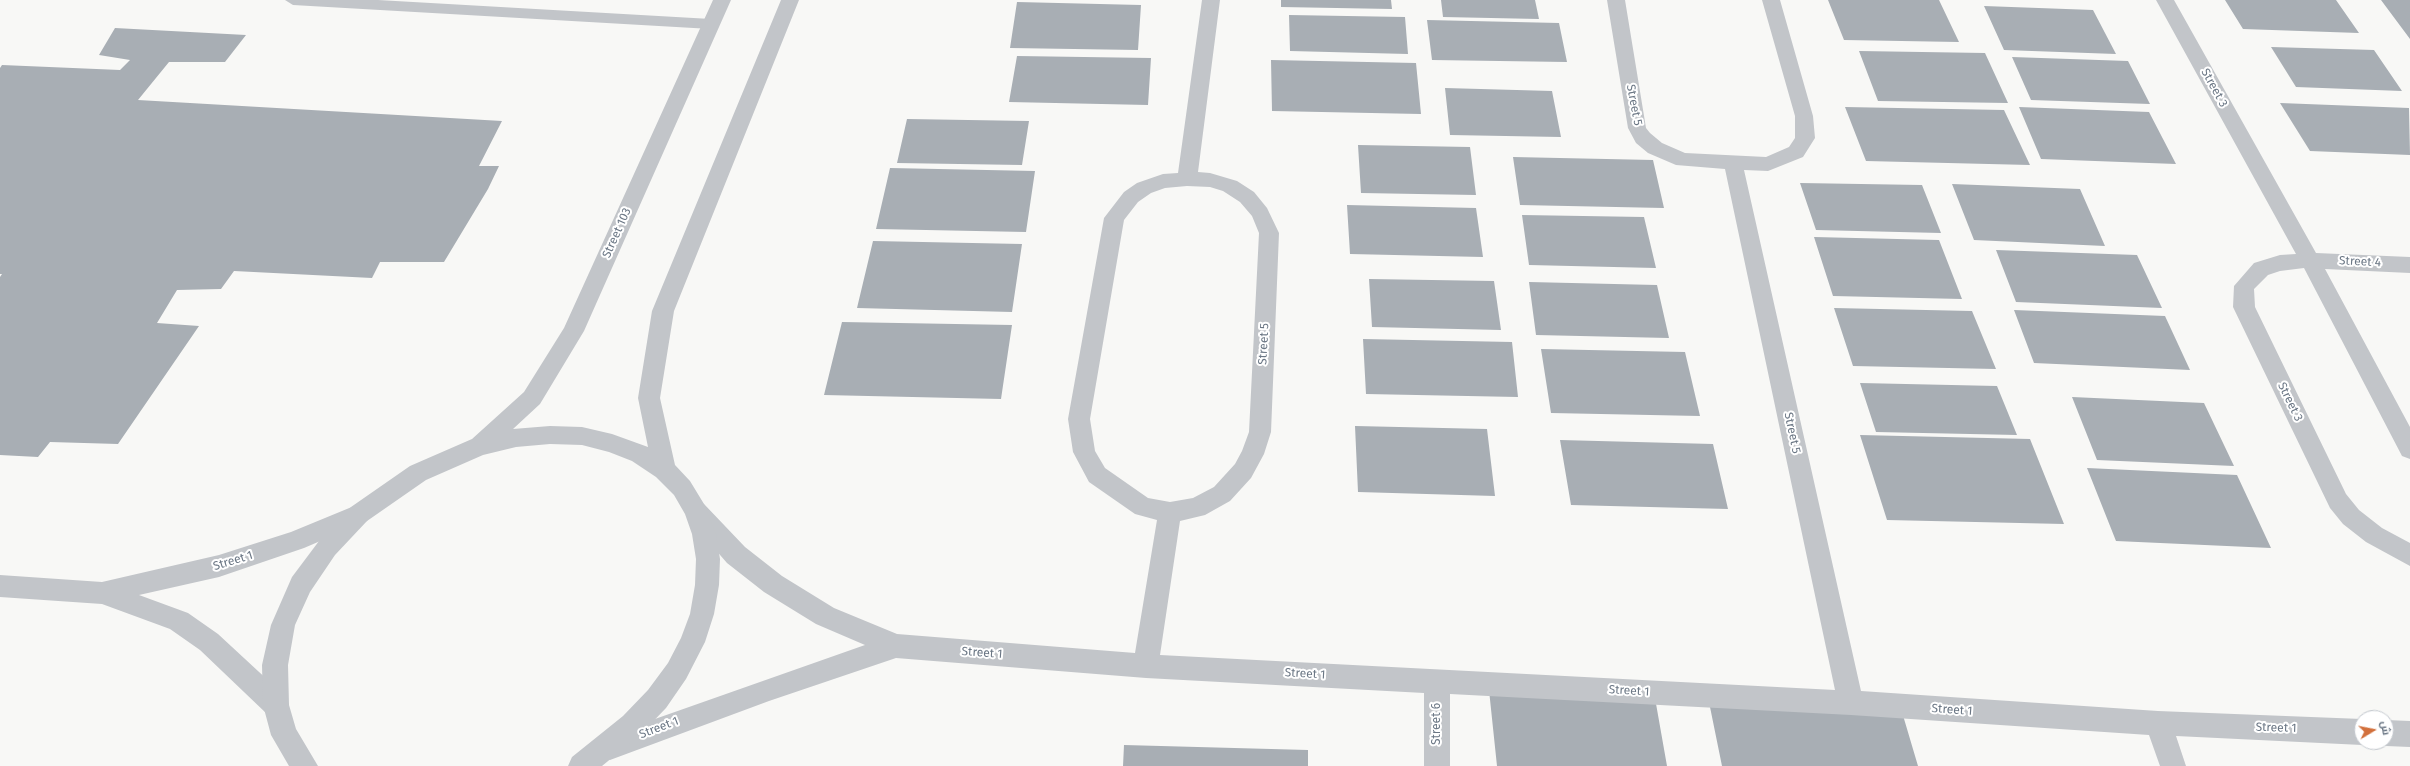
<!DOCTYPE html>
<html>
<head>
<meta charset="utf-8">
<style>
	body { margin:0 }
	#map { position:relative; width:2410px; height:766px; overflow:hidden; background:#f8f8f6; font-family:"Fira Sans",Cairo,sans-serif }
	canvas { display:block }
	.north { position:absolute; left:2354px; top:710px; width:40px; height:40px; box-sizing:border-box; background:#fff; border:1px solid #c3c8ce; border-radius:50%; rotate:80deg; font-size:11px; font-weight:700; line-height:16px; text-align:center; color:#6a7684 }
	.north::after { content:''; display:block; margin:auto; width:14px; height:18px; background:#d2703c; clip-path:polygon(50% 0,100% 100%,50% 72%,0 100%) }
</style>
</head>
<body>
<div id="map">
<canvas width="2410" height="766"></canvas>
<div class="north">ش</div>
</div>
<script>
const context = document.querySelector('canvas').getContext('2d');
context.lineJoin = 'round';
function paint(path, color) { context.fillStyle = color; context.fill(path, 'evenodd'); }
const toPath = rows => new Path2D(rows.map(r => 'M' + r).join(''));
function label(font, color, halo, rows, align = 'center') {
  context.font = font + ' "Fira Sans",sans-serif'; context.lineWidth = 4; context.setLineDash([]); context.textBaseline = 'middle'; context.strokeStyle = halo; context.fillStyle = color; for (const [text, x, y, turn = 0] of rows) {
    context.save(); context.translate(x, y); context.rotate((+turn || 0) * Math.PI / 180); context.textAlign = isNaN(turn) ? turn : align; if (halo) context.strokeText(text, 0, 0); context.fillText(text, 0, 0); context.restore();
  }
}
paint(toPath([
	[1281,0,1391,0,1392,9,1281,7],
	[1441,0,1535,0,1539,19,1443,17],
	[1828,0,1939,0,1959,42,1844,40],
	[2225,0,2336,0,2359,33,2243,29],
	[2381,0,2410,0,2410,39],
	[1017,2,1141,5,1138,50,1010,48],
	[1984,6,2093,10,2116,54,2004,50],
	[1289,15,1405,17,1408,54,1290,51],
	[1427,20,1559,23,1567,62,1432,60],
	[115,28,246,35,225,62,169,62,138,100,502,121,479,166,499,166,488,189,444,262,380,262,372,278,234,271,221,289,177,290,157,323,199,326,118,444,50,442,38,457,0,455,0,277,2,274,0,274,0,68,2,65,120,70,130,60,99,55],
	[2271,47,2374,50,2402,91,2296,87],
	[1859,51,1985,53,2008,103,1878,101],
	[1017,56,1151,58,1148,105,1009,102],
	[2012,57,2128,61,2150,104,2031,100],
	[1271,60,1416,63,1421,114,1272,111],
	[1445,88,1552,91,1561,137,1450,135],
	[2280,103,2409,108,2410,155,2310,151],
	[1845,107,2004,110,2030,165,1866,161],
	[2019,107,2149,112,2176,164,2041,159],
	[907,119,1029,121,1022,165,897,163],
	[1358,145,1470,147,1476,195,1361,193],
	[1513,157,1653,160,1664,208,1520,205],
	[890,168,1035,171,1026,232,876,229],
	[1800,183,1922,185,1941,233,1816,230],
	[1952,184,2080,189,2105,246,1974,240],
	[1347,205,1476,208,1483,257,1350,254],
	[1522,215,1644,217,1656,268,1529,265],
	[1814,237,1939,240,1962,299,1833,296],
	[873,241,1022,244,1012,312,857,308],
	[1996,250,2137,255,2162,308,2016,302],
	[1369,279,1494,281,1501,330,1372,327],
	[1529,282,1657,285,1669,338,1536,335],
	[1834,308,1972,311,1996,369,1853,366],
	[2014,310,2165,316,2190,370,2034,363],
	[842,322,1012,325,1001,399,824,395],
	[1363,339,1512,342,1518,397,1366,394],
	[1541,349,1685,352,1700,416,1551,413],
	[1860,383,1997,386,2017,435,1876,432],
	[2072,397,2204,403,2234,466,2097,460],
	[1355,426,1487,429,1495,496,1358,492],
	[1860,435,2030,439,2064,524,1887,520],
	[1560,440,1713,444,1728,509,1571,505],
	[2087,468,2237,475,2271,548,2116,541],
	[1489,690,1655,698,1667,766,1497,766],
	[1710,707,1902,712,1918,766,1722,766],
	[1124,745,1308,750,1308,766,1123,766]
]), '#a8aeb4');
paint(toPath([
	[285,0,378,0,711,19,716,20,719,24,716,28,711,29,293,5,285,0]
]), '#c2c5c9');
paint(toPath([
	[1202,0,1220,0,1198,172,1210,173,1237,181,1254,192,1267,208,1279,233,1271,432,1264,454,1251,478,1230,501,1205,515,1180,521,1160,655,1835,690,1725,169,1676,165,1648,153,1636,143,1628,128,1607,0,1625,0,1646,128,1650,133,1662,143,1685,153,1766,157,1789,147,1795,138,1795,116,1762,0,1780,0,1813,116,1815,138,1803,157,1768,171,1744,170,1861,691,2158,711,2362,719,2362,742,2368,742,2362,745,2176,736,2186,766,2160,766,2149,735,1851,715,1450,694,1450,766,1424,766,1424,693,1146,678,896,658,769,701,610,760,601,756,597,747,601,738,865,645,816,624,764,592,727,563,688,518,684,511,688,504,696,501,704,504,745,547,782,576,834,608,897,634,1135,653,1157,520,1135,514,1089,482,1073,452,1068,419,1104,218,1124,192,1137,183,1163,174,1178,173,1202,0],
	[1187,186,1210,187,1223,191,1240,202,1252,216,1259,233,1249,432,1242,451,1235,464,1214,487,1193,498,1170,502,1148,498,1105,468,1095,451,1090,419,1124,220,1138,202,1151,193,1165,188,1187,186],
	[2156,0,2174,0,2316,253,2410,257,2410,273,2325,269,2410,427,2410,459,2402,456,2304,268,2280,271,2268,275,2254,289,2255,307,2346,494,2359,510,2382,528,2410,543,2410,566,2366,542,2343,524,2330,508,2233,307,2234,286,2254,263,2280,255,2296,254,2156,0],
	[359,504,367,507,371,514,367,521,304,548,219,577,139,595,188,613,218,634,285,696,289,705,285,714,276,717,267,714,200,650,170,629,102,604,0,597,0,575,102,582,219,555,291,532,359,504],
	[2386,720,2410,721,2410,747,2386,746,2377,742,2386,742,2386,720]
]), '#c2c5c9');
paint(toPath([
	[713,0,731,0,584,331,540,404,513,429,550,426,582,427,612,434,648,447,638,398,652,311,781,0,799,0,674,311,660,398,675,465,690,481,704,504,716,534,720,559,719,585,714,614,705,642,686,679,666,708,641,734,602,766,568,766,572,757,623,716,648,690,668,663,681,638,690,614,695,585,696,559,692,534,685,514,674,495,656,477,632,461,609,452,582,445,550,444,516,447,483,455,426,480,367,521,335,555,310,592,295,625,288,665,289,705,296,729,318,766,289,766,271,735,263,705,262,665,271,625,292,577,319,541,351,507,410,466,472,439,524,392,564,328,713,0]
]), '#c2c5c9');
label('12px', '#6a7684', '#fff', [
	["Street 3",2214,88,61],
	["Street 5",1634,105,79],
	["Street 103",617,233,-66],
	["Street 4",2360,262,3],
	["Street 5",1264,344,-87],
	["Street 3",2290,402,64],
	["Street 5",1792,433,78],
	["Street 1",233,561,-17],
	["Street 1",982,653,4],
	["Street 1",1305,674,3],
	["Street 1",1629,691,3],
	["Street 1",1952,710,4],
	["Street 6",1437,724,-90],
	["Street 1",659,728,-21],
	["Street 1",2276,728,2]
]);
</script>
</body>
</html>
